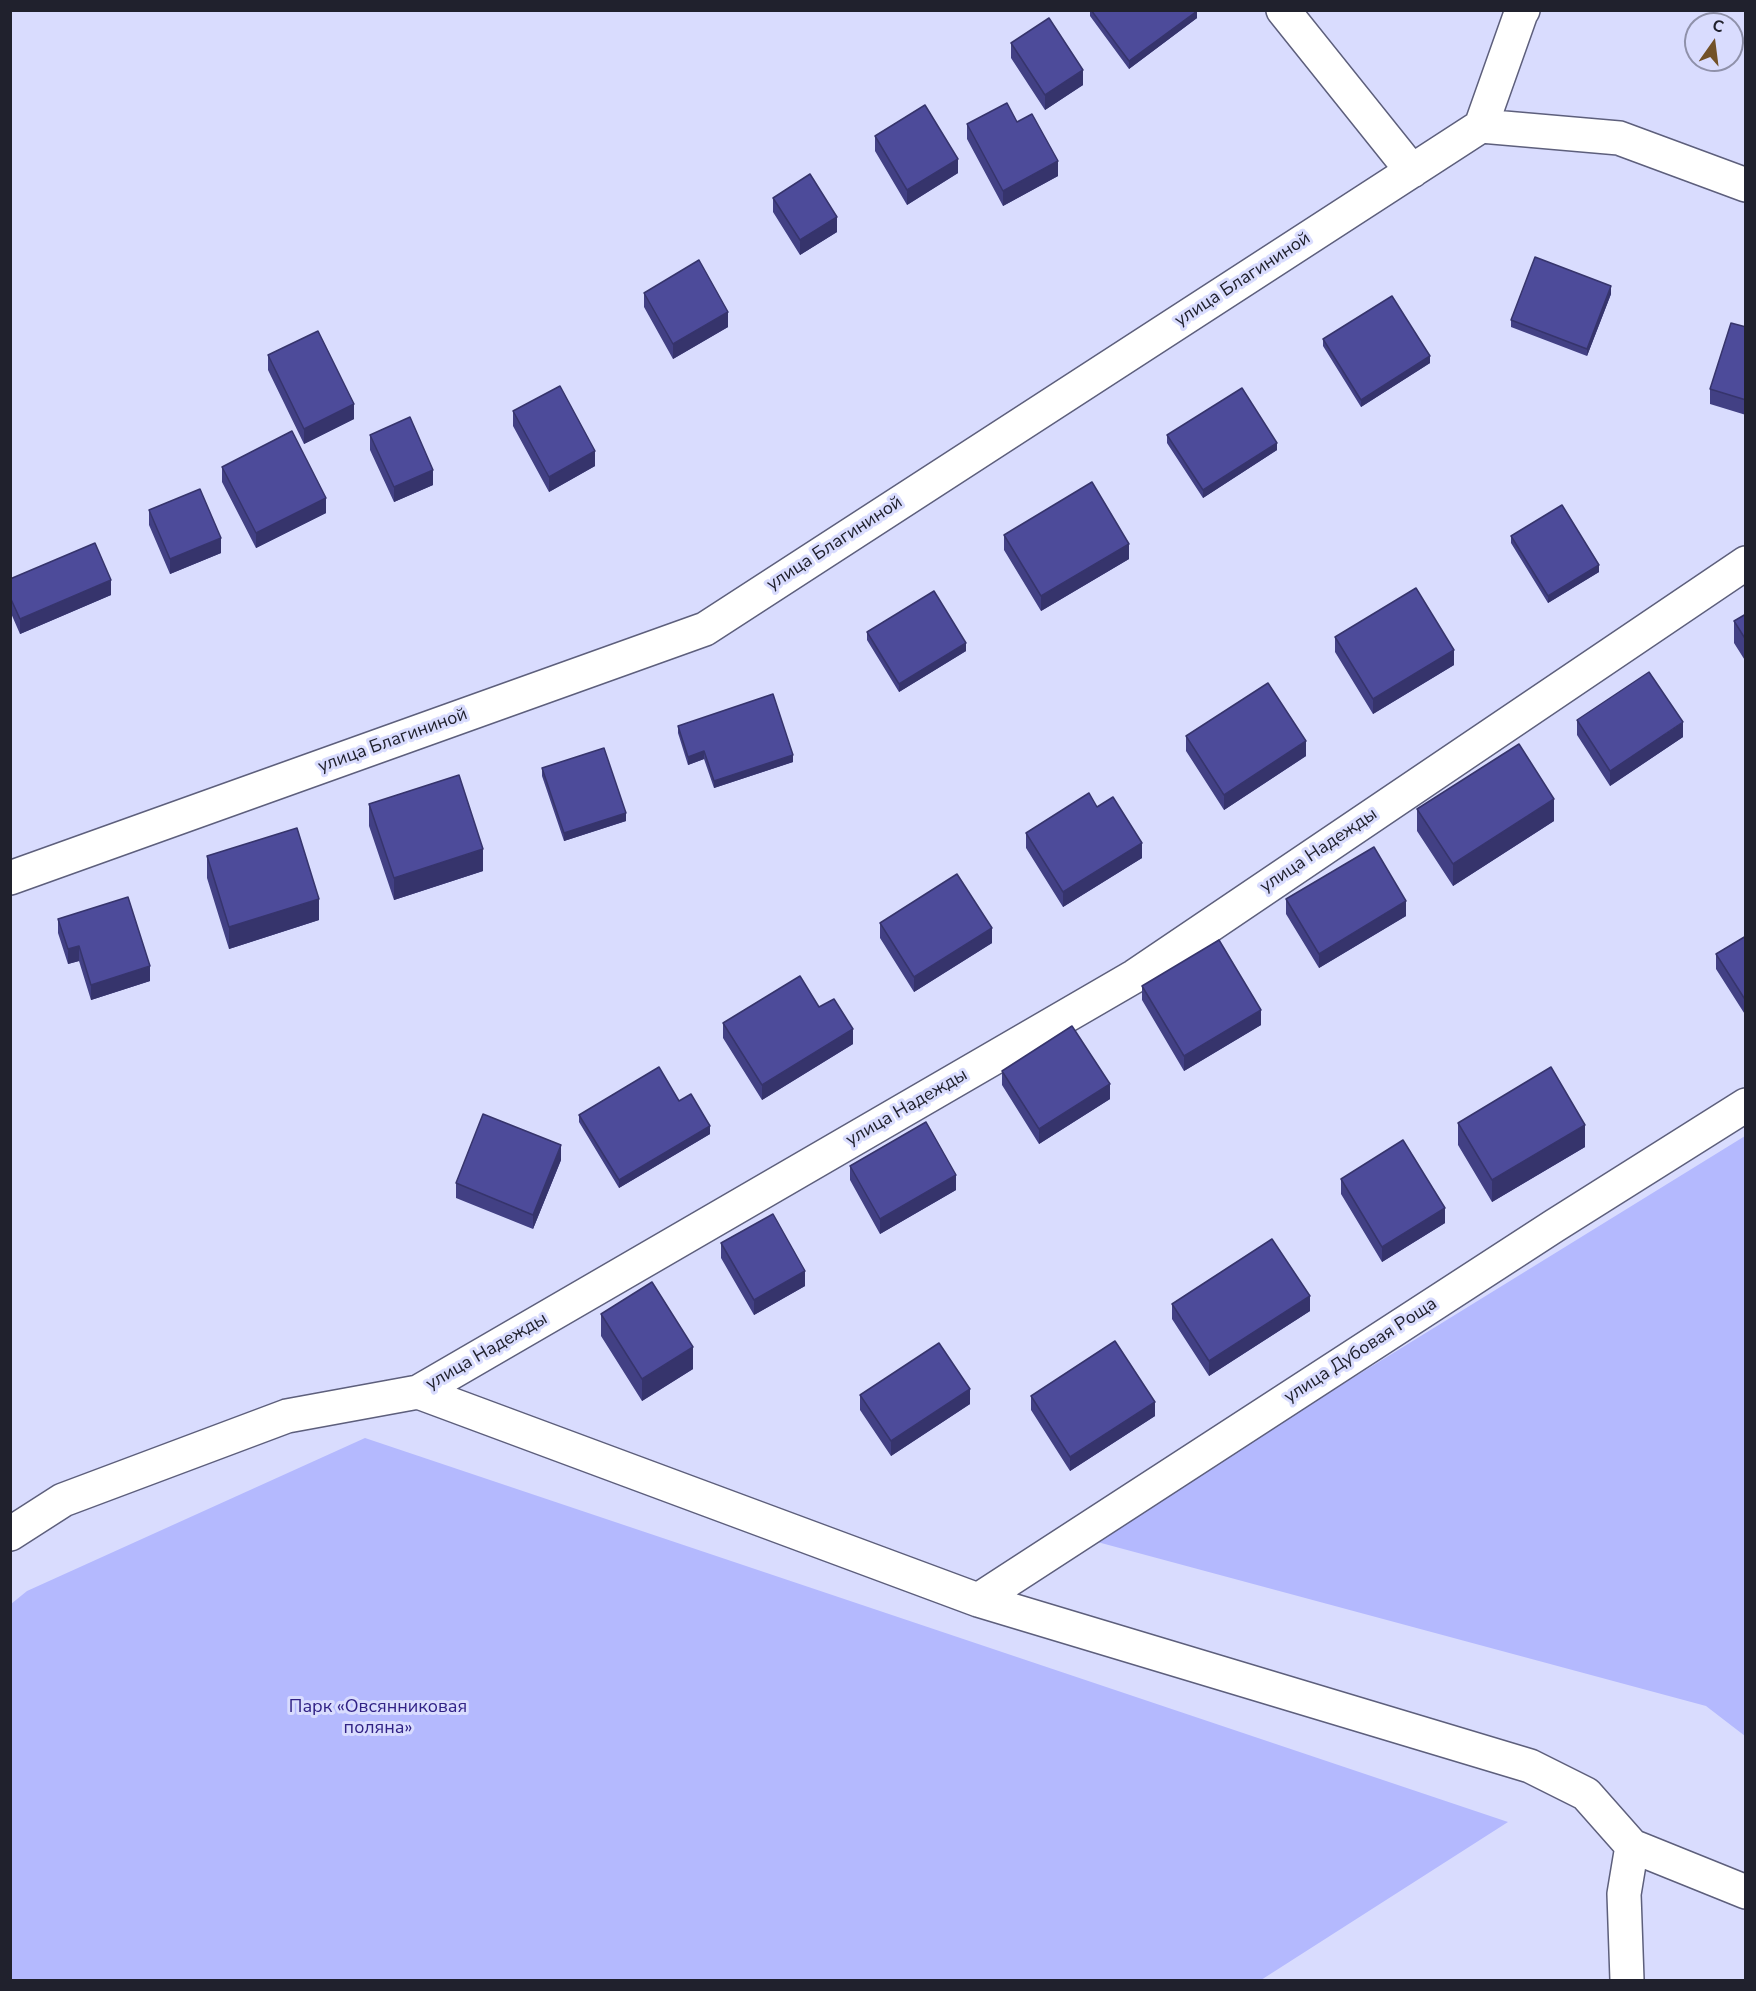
<!DOCTYPE html>
<html>
<head>
<meta charset="utf-8">
<style>
	body { margin:0 }
	#map { position:relative; width:1756px; height:1991px; overflow:hidden; background:#d9dcfe; font-family:"Nunito Sans",sans-serif }
	canvas { display:block }
	.frame { position:absolute; inset:0; border:12px solid #20212d; pointer-events:none }
	.north { position:absolute; left:1684px; top:12px; width:60px; height:60px; box-sizing:border-box; background:#d9dcfe; border:2px solid #8f91aa; border-radius:50%; rotate:14deg; font-size:16px; font-weight:700; line-height:24px; text-align:center; color:#20212d }
	.north::after { content:''; display:block; margin:auto; width:21px; height:27px; background:#725128; clip-path:polygon(50% 0,100% 100%,50% 72%,0 100%) }
</style>
</head>
<body>
<div id="map">
<canvas width="1756" height="1991"></canvas>
<div class="frame"></div>
<div class="north">С</div>
</div>
<script>
const context = document.querySelector('canvas').getContext('2d');
context.lineJoin = 'round';
function paint(path, color) { context.fillStyle = color; context.fill(path, 'evenodd'); }
const toPath = rows => new Path2D(rows.map(r => 'M' + r).join(''));
function strokePath(path, color, width, dash) { context.strokeStyle = color; context.lineWidth = width; context.lineCap = dash ? 'butt' : 'round'; context.setLineDash(dash || []); context.stroke(path); }
function label(font, color, halo, rows, align = 'center') {
  context.font = font + ' "Nunito Sans",sans-serif'; context.lineWidth = 6; context.setLineDash([]); context.textBaseline = 'middle'; context.strokeStyle = halo; context.fillStyle = color; for (const [text, x, y, turn = 0] of rows) {
    context.save(); context.translate(x, y); context.rotate((+turn || 0) * Math.PI / 180); context.textAlign = isNaN(turn) ? turn : align; if (halo) context.strokeText(text, 0, 0); context.fillText(text, 0, 0); context.restore();
  }
}
paint(toPath([
	[1745,1136,1745,1736,1706,1706,1090,1540],
	[365,1438,1508,1822,1261,1980,11,1980,11,1604,27,1591]
]), '#b4b9fe');
const minor = toPath([
	[1283,10,1412,171],
	[1481,126,1619,138,1746,185],
	[10,878,705,629,1481,126,1521,13,1523,10],
	[418,1392,978,1600,1530,1766,1586,1794,1632,1846,1746,1892],
	[10,1534,63,1500,287,1416,418,1392,1135,976,1746,563],
	[978,1600,1554,1226,1746,1105],
	[1627,1980,1624,1894,1632,1846]
]);
strokePath(minor, '#5d5f7c', 36);
strokePath(minor, '#fff', 33);
paint(toPath([
	[1090,10,1197,10,1197,18,1129,69,1090,16],
	[1011,43,1083,85,1045,110,1011,58],
	[1017,122,1058,176,1003,206,967,139,967,124],
	[875,136,958,173,907,205,875,151],
	[773,198,837,232,800,255,773,212],
	[644,293,728,327,673,359,644,307],
	[1611,294,1587,356,1511,327,1511,320],
	[1746,327,1746,415,1710,404,1710,389],
	[1323,339,1430,363,1361,407,1323,346],
	[268,355,354,419,304,444,268,370],
	[513,411,595,466,549,492,513,426],
	[370,435,433,485,394,502,370,450],
	[1167,435,1277,450,1203,498,1167,443],
	[222,467,326,513,256,548,222,482],
	[149,510,221,553,170,574,149,525],
	[1004,535,1129,559,1041,611,1004,550],
	[1511,536,1599,572,1548,603,1511,543],
	[10,579,111,595,20,634,10,611],
	[1746,614,1746,662,1734,643,1734,621],
	[867,632,966,651,899,692,867,640],
	[1335,637,1454,665,1373,714,1335,652],
	[1577,720,1683,737,1610,786,1577,735],
	[678,726,793,762,714,788,704,759,688,765,678,733],
	[1186,736,1306,756,1224,810,1186,751],
	[542,768,626,821,564,841,542,776],
	[369,804,483,871,394,900,369,826],
	[1097,807,1142,858,1063,907,1026,848,1026,833],
	[1417,809,1554,821,1453,886,1417,831],
	[207,856,319,920,229,949,207,878],
	[1286,899,1406,916,1319,968,1286,914],
	[58,919,150,981,91,1000,79,961,68,964,58,933],
	[880,923,992,943,914,992,880,938],
	[1746,936,1746,1016,1716,969,1716,954],
	[1142,986,1261,1025,1184,1071,1142,1000],
	[819,1007,853,1044,762,1100,723,1038,723,1023],
	[1002,1071,1110,1099,1039,1144,1002,1085],
	[679,1101,710,1134,619,1188,579,1122,579,1115],
	[1458,1123,1585,1147,1492,1202,1458,1145],
	[561,1160,533,1229,456,1198,456,1183],
	[850,1166,956,1190,880,1234,850,1180],
	[1341,1179,1445,1223,1382,1262,1341,1194],
	[721,1243,805,1286,754,1315,721,1258],
	[1172,1304,1310,1311,1209,1376,1172,1319],
	[601,1314,693,1369,642,1401,601,1336],
	[860,1395,970,1404,891,1456,860,1410],
	[1031,1396,1155,1416,1070,1471,1031,1410]
]), '#424084');
paint(toPath([
	[1197,11,1197,18,1129,69,1129,61],
	[1083,70,1083,85,1045,110,1045,95],
	[958,159,958,173,907,205,907,190],
	[1058,161,1058,176,1003,206,1003,191],
	[837,217,837,232,800,255,800,240],
	[1611,286,1611,294,1587,356,1587,349],
	[728,312,728,327,673,359,673,344],
	[1430,356,1430,363,1361,407,1361,400],
	[354,404,354,419,304,444,304,429],
	[1277,443,1277,450,1203,498,1203,490],
	[595,451,595,466,549,492,549,477],
	[433,470,433,485,394,502,394,487],
	[326,498,326,513,256,548,256,533],
	[221,538,221,553,170,574,170,559],
	[1129,544,1129,559,1041,611,1041,596],
	[1599,565,1599,572,1548,603,1548,596],
	[111,580,111,595,20,634,20,619],
	[966,643,966,651,899,692,899,684],
	[1454,650,1454,665,1373,714,1373,699],
	[1683,722,1683,737,1610,786,1610,771],
	[1306,741,1306,756,1224,810,1224,795],
	[704,751,704,759,688,765,688,757],
	[793,755,793,762,714,788,714,781],
	[1554,799,1554,821,1453,886,1453,864],
	[626,813,626,821,564,841,564,833],
	[1142,843,1142,858,1063,907,1063,892],
	[483,849,483,871,394,900,394,878],
	[319,899,319,920,229,949,229,927],
	[1406,901,1406,916,1319,968,1319,954],
	[992,928,992,943,914,992,914,977],
	[79,946,79,961,68,964,68,949],
	[150,966,150,981,91,1000,91,985],
	[1261,1010,1261,1025,1184,1071,1184,1056],
	[853,1029,853,1044,762,1100,762,1085],
	[1110,1084,1110,1099,1039,1144,1039,1129],
	[1585,1125,1585,1147,1492,1202,1492,1180],
	[710,1126,710,1134,619,1188,619,1180],
	[561,1145,561,1160,533,1229,533,1215],
	[956,1175,956,1190,880,1234,880,1219],
	[1445,1208,1445,1223,1382,1262,1382,1247],
	[805,1271,805,1286,754,1315,754,1300],
	[1310,1296,1310,1311,1209,1376,1209,1361],
	[693,1347,693,1369,642,1401,642,1379],
	[970,1389,970,1404,891,1456,891,1441],
	[1155,1402,1155,1416,1070,1471,1070,1457]
]), '#36346c');
const building = toPath([
	[1091,10,1197,10,1197,11,1129,61,1091,10],
	[1049,18,1083,70,1045,95,1011,43,1049,18],
	[1007,103,1017,122,1032,114,1058,161,1003,191,967,124,1007,103],
	[925,105,958,159,907,190,875,136,925,105],
	[810,174,837,217,800,240,773,198,810,174],
	[1535,257,1611,286,1587,349,1511,320,1535,257],
	[699,260,728,312,673,344,644,293,699,260],
	[1392,296,1430,356,1361,400,1323,339,1392,296],
	[1731,323,1746,327,1746,400,1710,389,1731,323],
	[318,331,354,404,304,429,268,355,318,331],
	[560,386,595,451,549,477,513,411,560,386],
	[1242,388,1277,443,1203,490,1167,435,1242,388],
	[410,417,433,470,394,487,370,435,410,417],
	[292,431,326,498,256,533,222,467,292,431],
	[1092,482,1129,544,1041,596,1004,535,1092,482],
	[200,489,221,538,170,559,149,510,200,489],
	[1562,505,1599,565,1548,596,1511,536,1562,505],
	[95,543,111,580,20,619,10,597,10,579,95,543],
	[1416,588,1454,650,1373,699,1335,637,1416,588],
	[934,591,966,643,899,684,867,632,934,591],
	[1746,614,1746,640,1734,621,1746,614],
	[1649,672,1683,722,1610,771,1577,720,1649,672],
	[1268,683,1306,741,1224,795,1186,736,1268,683],
	[773,694,793,755,714,781,704,751,688,757,678,726,773,694],
	[1519,744,1554,799,1453,864,1417,809,1519,744],
	[604,748,626,813,564,833,542,768,604,748],
	[459,775,483,849,394,878,369,804,459,775],
	[1089,793,1097,807,1113,797,1142,843,1063,892,1026,833,1089,793],
	[297,828,319,899,229,927,207,856,297,828],
	[1374,847,1406,901,1319,954,1286,899,1374,847],
	[957,874,992,928,914,977,880,923,957,874],
	[128,897,150,966,91,985,79,946,68,949,58,919,128,897],
	[1746,936,1746,1001,1716,954,1746,936],
	[1219,940,1261,1010,1184,1056,1142,986,1219,940],
	[800,976,819,1007,834,999,853,1029,762,1085,723,1023,800,976],
	[1072,1026,1110,1084,1039,1129,1002,1071,1072,1026],
	[659,1067,679,1101,691,1094,710,1126,619,1180,579,1115,659,1067],
	[1551,1067,1585,1125,1492,1180,1458,1123,1551,1067],
	[483,1114,561,1145,533,1215,456,1183,483,1114],
	[926,1122,956,1175,880,1219,850,1166,926,1122],
	[1403,1140,1445,1208,1382,1247,1341,1179,1403,1140],
	[773,1214,805,1271,754,1300,721,1243,773,1214],
	[1272,1239,1310,1296,1209,1361,1172,1304,1272,1239],
	[652,1282,693,1347,642,1379,601,1314,652,1282],
	[1115,1341,1155,1402,1070,1457,1031,1396,1115,1341],
	[939,1343,970,1389,891,1441,860,1395,939,1343]
]);
paint(building, '#4d4b9a');
strokePath(building, '#36346c', 1.5);
label('18px', '#20212d', '#d9dcfe', [
	["улица Благининой",1243,280,-33],
	["улица Благининой",835,544,-33],
	["улица Благининой",393,741,-20],
	["улица Надежды",1319,851,-34],
	["улица Надежды",907,1108,-30],
	["улица Дубовая Роща",1361,1351,-33],
	["улица Надежды",487,1352,-30]
]);
label('18px', '#312285', '#d9dcfe', [
	["Парк «Овсянниковая",378,1708],
	["поляна»",378,1729]
]);
</script>
</body>
</html>
